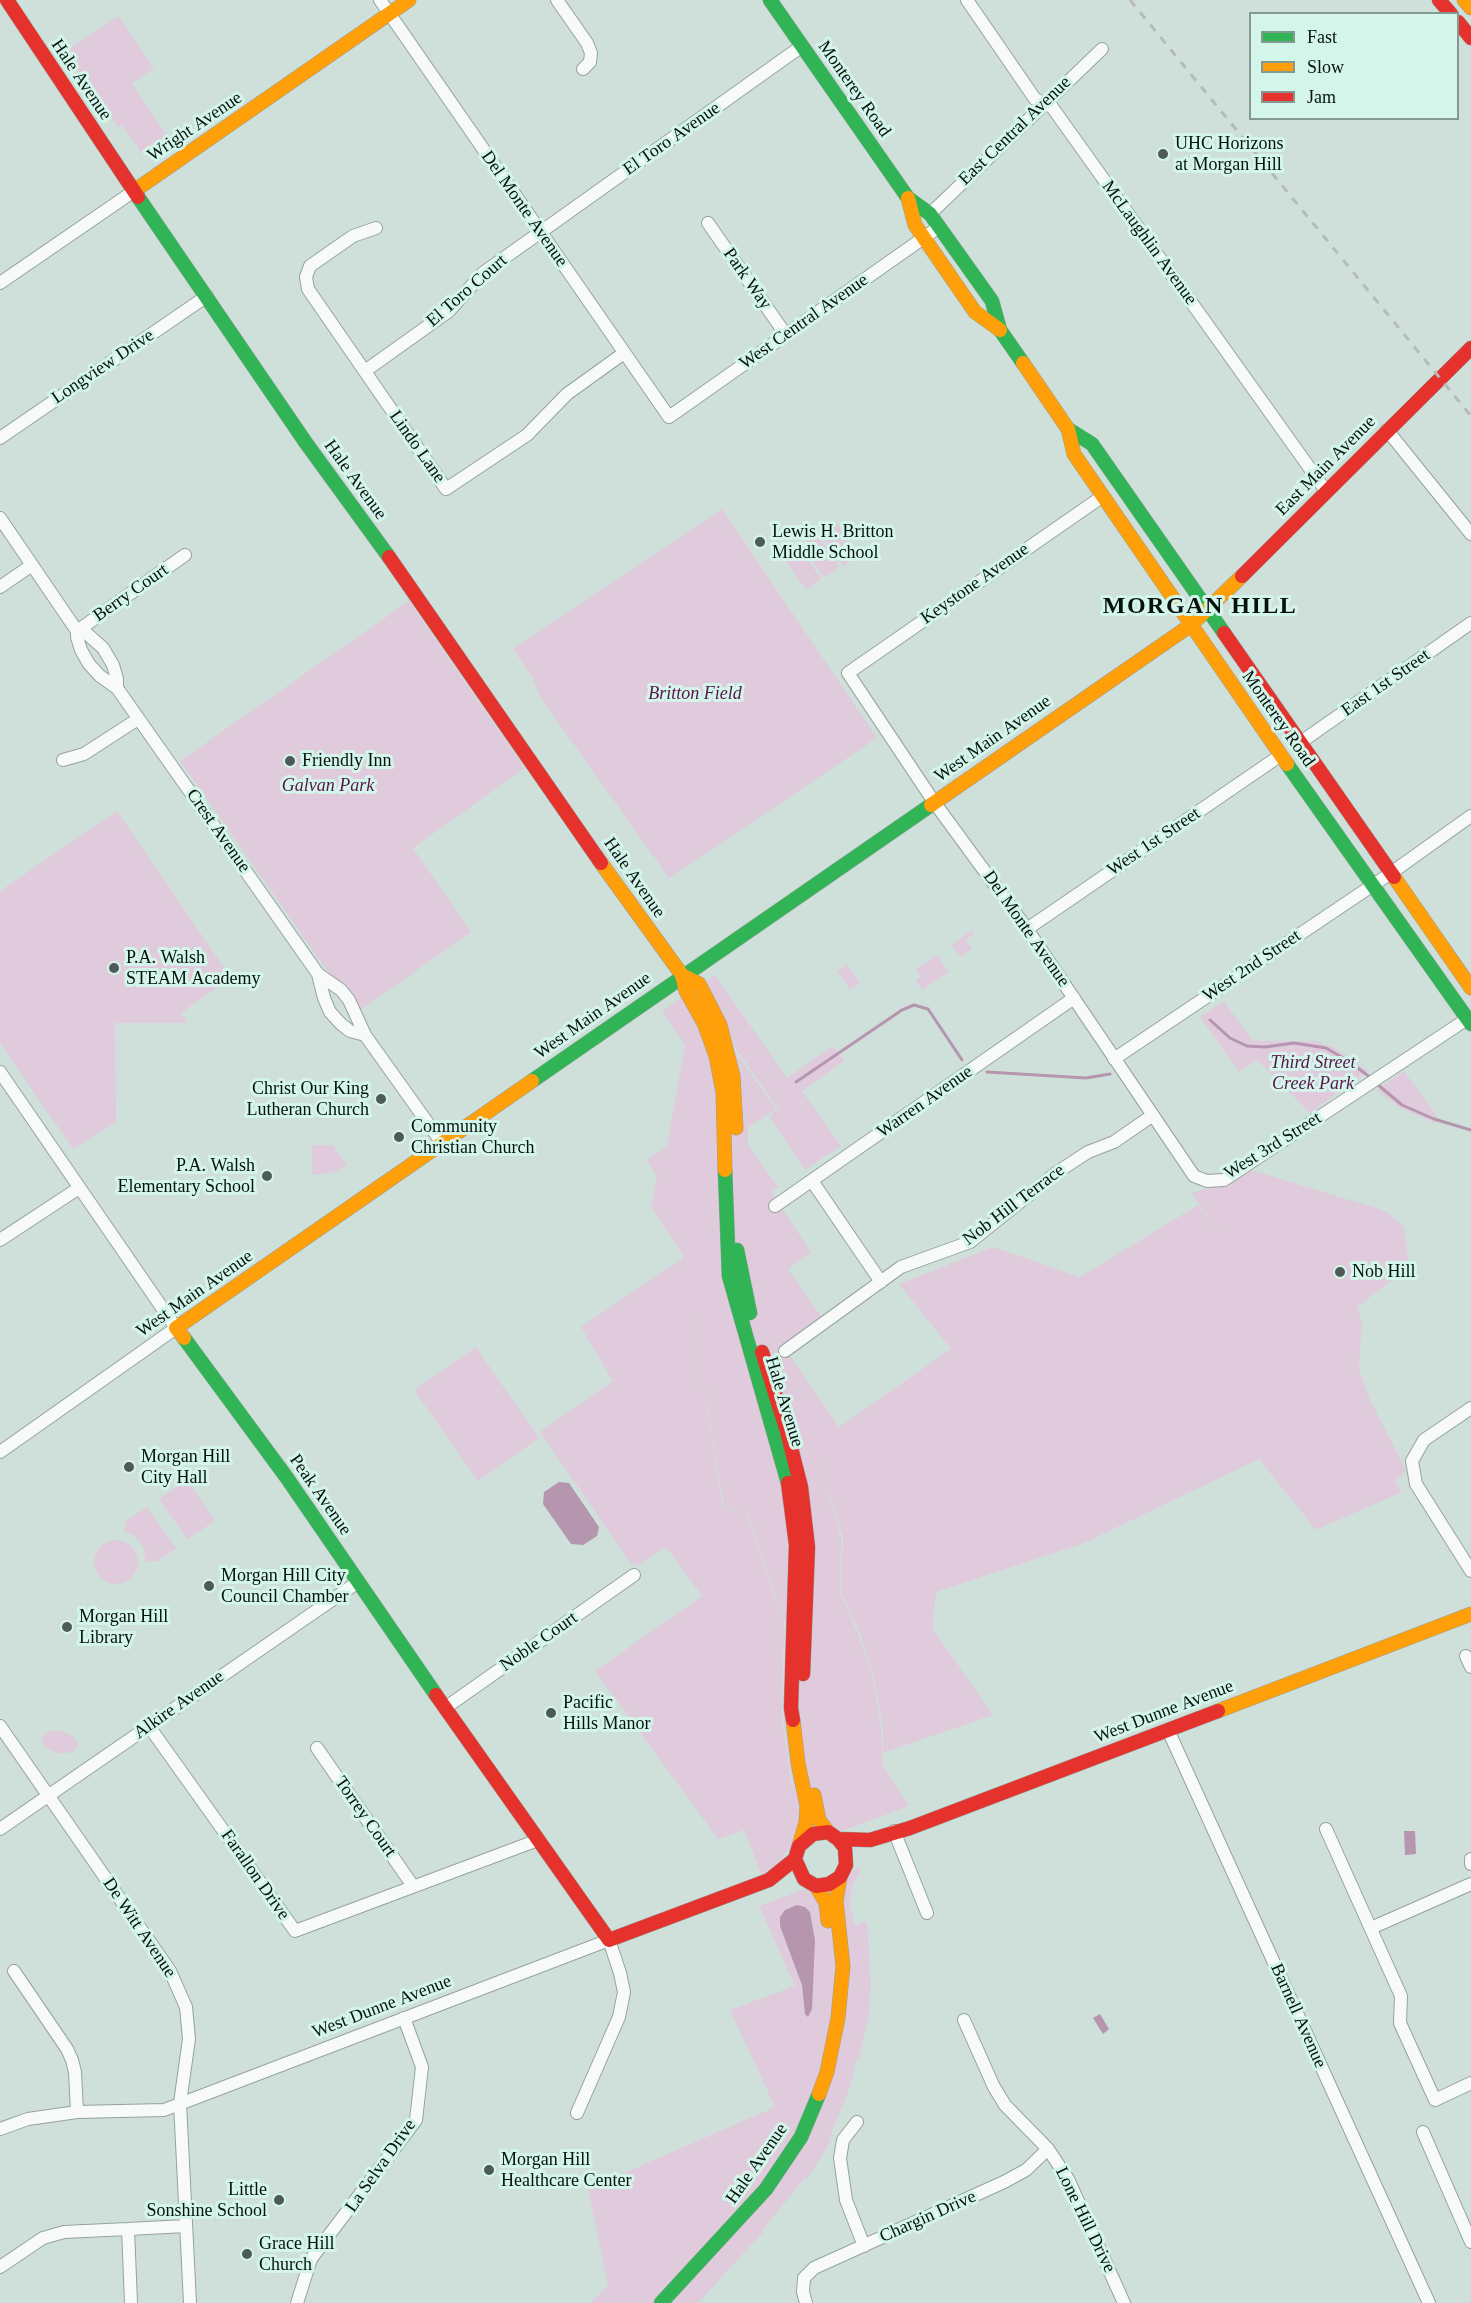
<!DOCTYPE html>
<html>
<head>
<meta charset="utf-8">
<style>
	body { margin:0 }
	#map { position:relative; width:1471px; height:2303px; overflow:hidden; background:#cfe0da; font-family:"Times New Roman",serif }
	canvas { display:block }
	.legend { position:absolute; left:1249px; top:12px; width:210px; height:108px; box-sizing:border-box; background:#d4f5ea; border:2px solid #829a92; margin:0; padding:8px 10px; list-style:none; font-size:18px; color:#07120f }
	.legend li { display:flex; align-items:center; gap:12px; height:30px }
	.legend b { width:30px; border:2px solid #829a92 }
</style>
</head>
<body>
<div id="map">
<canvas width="1471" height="2303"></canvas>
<ul class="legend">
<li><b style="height:8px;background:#30b455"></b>Fast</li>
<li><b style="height:8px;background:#ff9f0a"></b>Slow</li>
<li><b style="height:8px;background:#e5322d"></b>Jam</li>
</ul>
</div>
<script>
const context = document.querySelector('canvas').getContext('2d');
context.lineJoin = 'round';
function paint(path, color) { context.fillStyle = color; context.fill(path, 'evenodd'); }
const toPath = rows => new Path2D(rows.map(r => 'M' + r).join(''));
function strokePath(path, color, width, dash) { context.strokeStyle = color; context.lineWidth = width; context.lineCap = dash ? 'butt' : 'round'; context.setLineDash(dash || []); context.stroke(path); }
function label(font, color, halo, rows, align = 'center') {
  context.font = font + ' "Times New Roman",serif'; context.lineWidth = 6; context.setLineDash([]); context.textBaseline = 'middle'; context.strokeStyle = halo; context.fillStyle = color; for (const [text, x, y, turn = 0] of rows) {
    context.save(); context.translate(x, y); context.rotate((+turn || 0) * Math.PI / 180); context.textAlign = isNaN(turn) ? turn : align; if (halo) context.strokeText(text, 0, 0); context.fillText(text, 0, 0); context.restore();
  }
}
paint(toPath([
	[118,16,154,68,132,84,170,140,147,156,142,153,122,125,118,127,65,52],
	[722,509,877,738,669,878,540,697,533,679,513,649],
	[836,522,859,555,843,566,820,533],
	[817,534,840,567,824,578,801,545],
	[799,546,821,579,806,590,783,557],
	[409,601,525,768,413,848,471,932,359,1011,328,972,180,761],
	[117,811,231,978,181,1013,188,1023,115,1023,116,1122,73,1149,0,1043,0,891],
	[972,930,974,934,966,940,972,949,961,957,951,945],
	[937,955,949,972,922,990,916,980,921,977,916,969],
	[847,964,860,983,850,989,837,971],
	[715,975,787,1078,833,1046,844,1061,802,1091,841,1146,805,1170,769,1116,778,1109,694,989],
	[692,991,776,1109,748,1128,748,1145,778,1187,771,1192,811,1252,788,1269,825,1322,786,1350,839,1427,951,1349,899,1284,993,1247,1080,1277,1198,1205,1218,1231,1191,1193,1219,1185,1248,1169,1386,1211,1404,1227,1409,1267,1357,1307,1362,1323,1359,1369,1371,1402,1406,1470,1395,1482,1402,1492,1316,1530,1259,1459,1082,1544,936,1592,932,1628,993,1715,883,1753,883,1728,874,1679,859,1631,841,1593,843,1539,835,1511,810,1447,834,1511,841,1539,840,1593,857,1631,873,1679,881,1728,883,1766,909,1806,783,1853,784,1868,762,1876,744,1830,718,1839,595,1671,702,1596,666,1547,639,1565,631,1564,540,1432,613,1381,581,1327,683,1258,682,1253,651,1207,657,1177,647,1160,667,1146,685,1045,662,1011],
	[691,1309,724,1506,748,1514,785,1621,783,1716,793,1787,783,1809,792,1787,782,1717,784,1621,747,1514,723,1507],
	[1224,1001,1253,1041,1314,1041,1335,1048,1368,1071,1310,1113,1257,1060,1239,1072,1200,1017],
	[1404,1071,1440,1120,1435,1123,1399,1107,1377,1090],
	[312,1145,333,1145,347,1165,336,1172,312,1175],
	[476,1347,539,1438,478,1481,414,1390],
	[187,1480,215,1521,187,1539,159,1499],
	[147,1507,176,1548,158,1561,145,1562,144,1549,139,1541,133,1535,124,1532,126,1521],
	'94 1562a22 22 0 1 1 44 0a22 22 0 1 1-44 0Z',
	[50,1731,61,1731,71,1735,78,1743,77,1748,73,1752,66,1753,57,1753,47,1748,41,1741,42,1737],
	[862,1868,852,1886,850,1905,855,1926,867,1921,871,1985,869,2014,859,2058,857,2058,850,2087,829,2139,831,2141,807,2179,805,2178,763,2229,764,2231,698,2303,591,2303,608,2285,587,2185,606,2181,775,2107,730,2010,795,1986,759,1906]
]), '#dfcbdb');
paint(toPath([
	[559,1482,569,1483,599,1527,597,1536,583,1545,571,1544,543,1504,544,1492],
	[1404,1831,1415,1831,1416,1854,1405,1855],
	[797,1905,805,1907,810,1912,815,1941,812,2009,808,2017,805,2014,802,1985,780,1926,780,1917,785,1910],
	[1100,2014,1109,2029,1103,2034,1093,2018]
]), '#b695af');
strokePath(toPath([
	[1210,1020,1230,1038,1247,1046,1265,1047,1294,1043,1326,1048,1350,1062,1371,1078],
	[987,1072,1086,1078,1110,1074],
	[796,1082,902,1010,914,1005,928,1009,962,1060],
	[1377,1084,1402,1105,1434,1119,1471,1130]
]), '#b695af', 3);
const street = toPath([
	[380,0,669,417,939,227],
	[557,0,587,43,591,53,590,62,583,69],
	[967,0,1035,99,1052,107,1326,491],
	[930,214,1102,49],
	[708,223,786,335],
	[376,228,353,236,310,266,306,277,308,289,446,489,527,435,567,394,624,353],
	[0,283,134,191],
	[365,371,449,311,483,273,802,46],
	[1387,430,1471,534],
	[0,438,207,296],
	[1103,496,848,673,934,802,1027,929,1194,1176,1207,1181,1224,1180,1467,1019],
	[0,518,77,631,77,637,81,650,89,664,100,676,117,688,318,974,324,998,330,1012,341,1024,350,1031,365,1035],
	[0,587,32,565],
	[77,631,185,555],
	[77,631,85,632,103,648,113,665,117,679,117,688],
	[1301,742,1471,623],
	[63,760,84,754,138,719],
	[1027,929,1281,755],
	[318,974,341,990,349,1000,365,1035,442,1143],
	[1114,1059,1391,873,1471,816],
	[0,1072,176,1328,0,1452],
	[812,1181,881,1282],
	[775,1206,1074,998],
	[0,1240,79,1188],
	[785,1351,901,1267,970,1242,1056,1173,1088,1152,1114,1142,1153,1115],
	[1471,1408,1424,1440,1412,1461,1416,1484,1471,1571],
	[1466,1656,1471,1667],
	[445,1708,634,1575],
	[148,1725,295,1931,538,1840],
	[0,1726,170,1971,186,2007,189,2039,180,2103,190,2303],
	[1168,1730,1429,2303],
	[317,1748,413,1886],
	[0,1829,358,1582],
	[1326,1829,1401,1996,1400,2023,1435,2100,1471,2083],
	[894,1831,927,1913],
	[1471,1859,1471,1864],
	[1371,1928,1471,1884],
	[14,1971,67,2049,72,2060,75,2072,77,2112],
	[964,2020,994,2087,1005,2105,1048,2149,1068,2179,1124,2303],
	[857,2122,843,2140,840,2158,846,2200,864,2246],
	[0,2129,28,2119,77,2112,164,2110,609,1940,620,1973,624,1992,619,2017,577,2113],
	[1423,2132,1471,2242],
	[128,2229,186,2226],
	[0,2267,43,2238,64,2232,128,2229,131,2303],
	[297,2303,311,2259,416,2120,422,2067,404,2018],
	[806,2303,803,2292,804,2278,814,2268,1004,2182,1026,2170,1048,2149]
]);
const fast = toPath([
	[770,0,908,198,930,214,992,301,1000,330,1023,363],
	[138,197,306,443,389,557],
	[1068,429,1092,444,1224,633],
	[1287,764,1471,1024],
	[532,1081,931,805],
	[725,1170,729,1276,788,1483],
	[737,1250,750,1313],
	[184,1338,287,1478,436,1695],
	[661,2303,766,2189,801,2137,819,2094]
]);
const slow = toPath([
	[1464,0,1471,8],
	[134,191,409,0],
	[908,198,915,225,975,312,1000,330],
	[1023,363,1068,429,1074,454,1287,764],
	[931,805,1191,625,1242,576],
	[601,863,682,975,686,991,704,1023,716,1056,723,1092,725,1170],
	[1394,877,1471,988],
	[682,975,699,984,720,1025,733,1076,736,1128],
	[184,1338,176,1328,532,1081],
	[1218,1711,1471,1614],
	[793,1720,798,1763,807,1806,806,1822,799,1846],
	[814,1795,819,1820,828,1832],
	[816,1886,826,1903,828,1921],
	[819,2094,827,2072,838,2018,843,1966,836,1901,840,1877]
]);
const jam = toPath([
	[7,0,138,197],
	[1439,0,1451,14],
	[1458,22,1471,38],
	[389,557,601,863],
	[1242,576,1471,348],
	[1224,633,1394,877],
	[762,1352,787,1432,801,1487,808,1547,803,1674],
	[788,1483,796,1545,791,1708,793,1720],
	[436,1695,609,1940,769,1880,795,1859],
	[828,1832,838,1839,845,1848,846,1865,840,1877,829,1884,816,1886,804,1879,795,1859,799,1846,813,1834,828,1832],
	[838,1839,870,1840,910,1828,1218,1711]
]);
strokePath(street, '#95a29e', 14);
strokePath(fast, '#95a29e', 15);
strokePath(slow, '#95a29e', 15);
strokePath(jam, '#95a29e', 15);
strokePath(street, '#f8faf9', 12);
strokePath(fast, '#30b455', 14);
strokePath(slow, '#ff9f0a', 14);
strokePath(jam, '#e5322d', 14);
strokePath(toPath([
	[1130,0,1471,416]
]), '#b6bbba', 3, [8, 8]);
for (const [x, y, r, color] of [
	[1163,154,6,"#4d5a56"],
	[760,542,6,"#4d5a56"],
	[290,761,6,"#4d5a56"],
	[114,968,6,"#4d5a56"],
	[381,1099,6,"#4d5a56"],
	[399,1137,6,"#4d5a56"],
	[267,1176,6,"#4d5a56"],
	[1340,1272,6,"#4d5a56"],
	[129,1467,6,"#4d5a56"],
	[209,1586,6,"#4d5a56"],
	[67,1627,6,"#4d5a56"],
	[551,1713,6,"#4d5a56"],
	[489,2170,6,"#4d5a56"],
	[279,2200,6,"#4d5a56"],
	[247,2254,6,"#4d5a56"]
]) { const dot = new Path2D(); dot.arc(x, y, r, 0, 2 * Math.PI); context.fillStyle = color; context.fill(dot); strokePath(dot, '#d4f5ea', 2); }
label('18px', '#07120f', '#d4f5ea', [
	["Hale Avenue",81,80,56],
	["Monterey Road",854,89,55],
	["Wright Avenue",195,127,-34],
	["East Central Avenue",1015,131,-44],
	["El Toro Avenue",672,139,-35],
	["Del Monte Avenue",524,209,55],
	["McLaughlin Avenue",1149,243,54],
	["Park Way",747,279,55],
	["El Toro Court",467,291,-41],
	["West Central Avenue",804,322,-35],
	["Longview Drive",103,367,-34],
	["Lindo Lane",417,447,55],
	["East Main Avenue",1326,466,-45],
	["Hale Avenue",355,480,54],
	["Keystone Avenue",975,584,-35],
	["Berry Court",131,593,-35],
	["East 1st Street",1386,683,-35],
	["Monterey Road",1278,719,55],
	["West Main Avenue",993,739,-35],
	["Crest Avenue",218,831,55],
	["West 1st Street",1154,842,-34],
	["Hale Avenue",634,878,55],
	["Del Monte Avenue",1026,929,55],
	["West 2nd Street",1252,966,-34],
	["West Main Avenue",593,1016,-35],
	["Warren Avenue",925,1102,-35],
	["West 3rd Street",1273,1146,-32],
	["Nob Hill Terrace",1014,1205,-37],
	["West Main Avenue",195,1294,-35],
	["Hale Avenue",784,1402,73],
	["Peak Avenue",320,1495,55],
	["Noble Court",539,1642,-35],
	["Alkire Avenue",179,1705,-35],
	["West Dunne Avenue",1164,1712,-21],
	["Torrey Court",365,1817,55],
	["Farallon Drive",255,1875,55],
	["De Witt Avenue",139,1928,56],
	["West Dunne Avenue",382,2007,-21],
	["Barnell Avenue",1298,2016,66],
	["Hale Avenue",757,2164,-55],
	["La Selva Drive",381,2166,-55],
	["Chargin Drive",928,2217,-24],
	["Lone Hill Drive",1085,2220,64]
]);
label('18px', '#07120f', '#d4f5ea', [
	["UHC Horizons",1175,144],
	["at Morgan Hill",1175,165],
	["Lewis H. Britton",772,532],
	["Middle School",772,553],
	["Friendly Inn",302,761],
	["P.A. Walsh",126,958],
	["STEAM Academy",126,979],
	["Christ Our King",369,1089,"right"],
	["Lutheran Church",369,1110,"right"],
	["Community",411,1127],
	["Christian Church",411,1148],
	["P.A. Walsh",255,1166,"right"],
	["Elementary School",255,1187,"right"],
	["Nob Hill",1352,1272],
	["Morgan Hill",141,1457],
	["City Hall",141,1478],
	["Morgan Hill City",221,1576],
	["Council Chamber",221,1597],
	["Morgan Hill",79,1617],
	["Library",79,1638],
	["Pacific",563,1703],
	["Hills Manor",563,1724],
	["Morgan Hill",501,2160],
	["Healthcare Center",501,2181],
	["Little",267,2190,"right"],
	["Sonshine School",267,2211,"right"],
	["Grace Hill",259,2244],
	["Church",259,2265]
], 'left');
label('italic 18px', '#58154a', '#d4f5ea', [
	["Britton Field",695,694],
	["Galvan Park",328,786],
	["Third Street",1313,1063],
	["Creek Park",1313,1084]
]);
context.letterSpacing = '1.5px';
label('bold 24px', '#07120f', '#d4f5ea', [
	["MORGAN HILL",1200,607]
]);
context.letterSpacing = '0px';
</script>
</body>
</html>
